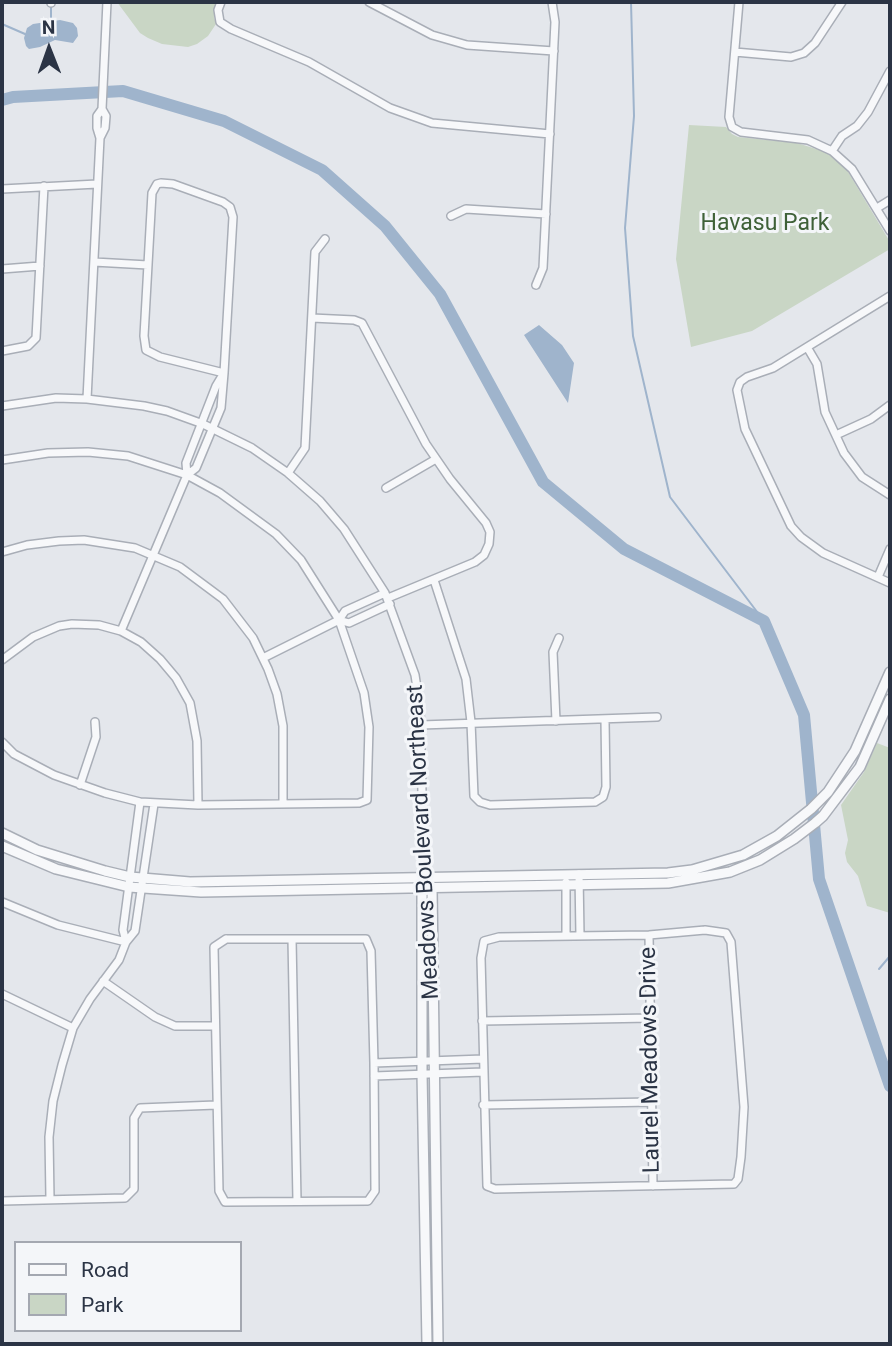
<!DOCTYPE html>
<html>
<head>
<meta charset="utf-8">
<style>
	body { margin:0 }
	#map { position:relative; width:892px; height:1346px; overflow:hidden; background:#e4e7ec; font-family:Roboto,sans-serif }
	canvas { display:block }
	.frame { position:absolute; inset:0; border:4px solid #2b3445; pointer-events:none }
	.legend { position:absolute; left:14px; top:1241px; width:228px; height:91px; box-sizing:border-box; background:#f4f6f9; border:2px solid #a4a8b1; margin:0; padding:9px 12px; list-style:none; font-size:21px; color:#2b3445 }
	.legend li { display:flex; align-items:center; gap:14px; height:35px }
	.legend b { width:35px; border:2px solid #a4a8b1 }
	.north { position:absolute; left:14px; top:14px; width:70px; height:70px; -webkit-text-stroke:5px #f4f6f9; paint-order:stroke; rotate:359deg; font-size:19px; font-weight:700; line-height:28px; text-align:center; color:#2b3445 }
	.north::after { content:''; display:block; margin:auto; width:24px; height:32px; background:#2b3445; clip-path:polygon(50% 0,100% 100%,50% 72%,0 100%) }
</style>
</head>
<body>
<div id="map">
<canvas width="892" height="1346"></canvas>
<div class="frame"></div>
<ul class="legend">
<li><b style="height:9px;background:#f7f8fa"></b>Road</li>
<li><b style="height:19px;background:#c9d6c5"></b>Park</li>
</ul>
<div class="north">N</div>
</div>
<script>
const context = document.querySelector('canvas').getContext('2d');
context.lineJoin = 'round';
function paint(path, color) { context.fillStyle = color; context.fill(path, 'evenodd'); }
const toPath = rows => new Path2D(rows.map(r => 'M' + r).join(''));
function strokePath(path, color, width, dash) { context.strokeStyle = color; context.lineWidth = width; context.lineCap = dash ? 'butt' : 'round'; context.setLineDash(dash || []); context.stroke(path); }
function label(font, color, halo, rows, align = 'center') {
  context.font = font + ' Roboto,sans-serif'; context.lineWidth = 6; context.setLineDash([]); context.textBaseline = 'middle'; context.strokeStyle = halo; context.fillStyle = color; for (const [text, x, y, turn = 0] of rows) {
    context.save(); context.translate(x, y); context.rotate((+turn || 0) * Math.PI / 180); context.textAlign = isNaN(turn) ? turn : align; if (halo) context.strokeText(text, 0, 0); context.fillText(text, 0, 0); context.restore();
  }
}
paint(toPath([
	[117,2,218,2,214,17,216,24,208,36,197,44,188,47,162,44,148,38,140,33],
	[689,125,726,127,732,134,738,137,797,143,826,152,847,170,890,242,890,249,752,331,691,347,676,259],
	[877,743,890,748,890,913,867,906,858,876,847,862,845,853,848,840,841,805,864,772]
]), '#c9d6c5');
paint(toPath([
	[60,20,73,23,77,28,78,36,73,43,55,40,40,47,29,49,26,46,24,38,27,28,33,24],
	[539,325,562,345,574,363,568,403,524,335]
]), '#9fb4cc');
strokePath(toPath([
	[631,2,634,116,625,228,633,336,670,497,764,621],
	[51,21,51,4],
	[2,24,25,34],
	[879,969,890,956]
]), '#9fb4cc', 2);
strokePath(toPath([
	[2,100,13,97,123,91,224,121,322,170,385,226,440,294,543,482,624,549,764,621,804,715,819,879,890,1086]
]), '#9fb4cc', 12);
const minor = toPath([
	[221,2,218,10,220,22,231,29,309,62,390,108,432,123,550,134],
	[369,2,432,35,467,45,554,51],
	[739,2,729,117,732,127,741,132,808,140,832,151,852,169,890,231],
	[51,3,51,2],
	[735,52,791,57,804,53,815,43,842,2],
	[100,138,105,128,106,116,102,109],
	[832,151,842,136,857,126,868,112,890,71],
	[2,189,97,184],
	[877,208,890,200],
	[451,216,466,209,546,214],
	[94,262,148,265],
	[2,269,40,266],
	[536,285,543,268,555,22,552,2],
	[890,296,773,368,747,377,740,382,737,390,745,429,791,526,801,537,823,553,890,583],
	[312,318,354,320,362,323,426,444,450,479,486,523,490,532,489,544,484,555,475,562,388,598],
	[807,347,817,364,825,412,844,453,862,477,890,495],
	[2,351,28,346,36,338,44,186],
	[87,399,100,138,97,128,97,116,102,109,107,2],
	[2,406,56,398,87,399,144,406,167,411,203,424,252,448,288,473,320,501,344,529,385,593,415,675,420,708,424,877],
	[836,435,871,419,890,405],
	[2,460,48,453,88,452,128,456,187,475,220,493,276,534,301,560,339,620,364,693,369,727,367,800,359,803,198,805,140,802,105,793,54,775,14,754,2,742],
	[288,473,305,448,315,252,325,239],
	[187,475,196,468,221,408,224,373,233,217,230,207,223,202,173,184,161,183,157,184,152,193,144,336,146,350,160,357,224,373],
	[386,488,436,459],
	[2,552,27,545,59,541,84,540,135,548,180,567,223,599,253,638,268,669,277,694,283,726,283,803],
	[878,577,890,549],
	[434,580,466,679,471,722,474,796,480,802,490,805,595,802,603,797,606,787,605,720],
	[339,620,349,623,390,604],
	[121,631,187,475,186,463,216,386,222,376],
	[263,658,339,620,345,611,385,593],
	[2,660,33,637,59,626,72,624,99,625,121,631,141,642,160,659,176,678,190,703,197,741,198,805],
	[556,721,553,652,559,638],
	[421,725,657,717],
	[80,785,96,737,95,722],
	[579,874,580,936],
	[566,882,566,936],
	[2,902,58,925,126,942],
	[705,930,726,933,731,942,744,1107,741,1157,738,1179,734,1184,495,1189,487,1186,481,958,484,941,499,937,649,935,705,930],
	[649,935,653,1186],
	[226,939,366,939,371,951,374,1063,375,1191,368,1201,225,1202,219,1191,214,947,226,939],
	[292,939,297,1201],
	[126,942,123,930,140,802],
	[103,981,155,1017,175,1026,214,1026],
	[2,994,73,1028],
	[482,1021,651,1018],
	[374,1063,483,1059],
	[374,1076,483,1072],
	[483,1105,652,1102],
	[50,1199,49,1137,53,1101,62,1065,73,1028,90,999,119,960,126,942,135,931,154,804],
	[2,1201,125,1198,134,1189,134,1118,140,1108,216,1105]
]);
const tertiary = toPath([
	[2,833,37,850,105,871,130,877,190,882,668,873,692,870,743,855,777,836,811,809,828,792,855,751,890,672],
	[2,846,56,869,129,887,201,892,668,883,730,872,760,860,794,839,815,823,823,816,860,767,890,699],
	[422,884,422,1073,427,1344],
	[430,885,432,888,438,1344]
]);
strokePath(minor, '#a9aeb7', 10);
strokePath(tertiary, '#a9aeb7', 12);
strokePath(minor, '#f7f8fa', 7);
strokePath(tertiary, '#f7f8fa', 9);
label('23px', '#3f6138', '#f4f6f9', [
	["Havasu Park",765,224]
]);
label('23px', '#2b3445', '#f4f6f9', [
	["Meadows Boulevard Northeast",424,842,-93],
	["Laurel Meadows Drive",651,1060,-91]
]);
</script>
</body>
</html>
